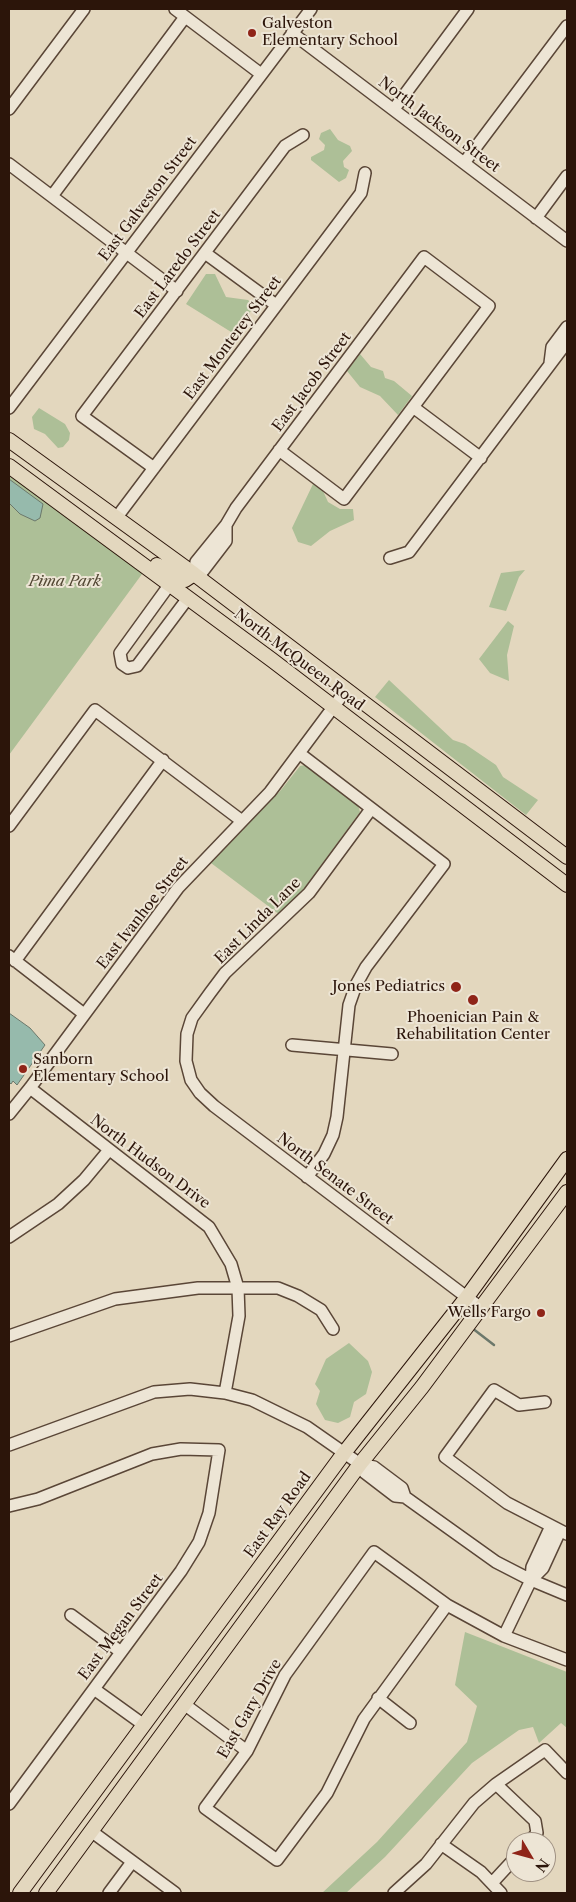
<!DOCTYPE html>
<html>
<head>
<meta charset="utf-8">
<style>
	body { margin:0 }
	#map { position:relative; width:576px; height:1902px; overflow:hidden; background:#e3d7be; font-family:"Libre Caslon Text",serif }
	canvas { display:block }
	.frame { position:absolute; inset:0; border:10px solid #2c150a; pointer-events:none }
	.north { position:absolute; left:506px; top:1832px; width:50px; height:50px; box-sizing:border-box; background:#ede5d5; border:1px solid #a09284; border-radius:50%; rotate:127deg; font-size:14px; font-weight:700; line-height:20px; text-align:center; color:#2c150a }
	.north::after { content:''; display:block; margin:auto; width:18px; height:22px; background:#8f2418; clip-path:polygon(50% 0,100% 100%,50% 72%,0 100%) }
</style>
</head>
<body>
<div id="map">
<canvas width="576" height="1902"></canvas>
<div class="frame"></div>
<div class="north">N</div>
</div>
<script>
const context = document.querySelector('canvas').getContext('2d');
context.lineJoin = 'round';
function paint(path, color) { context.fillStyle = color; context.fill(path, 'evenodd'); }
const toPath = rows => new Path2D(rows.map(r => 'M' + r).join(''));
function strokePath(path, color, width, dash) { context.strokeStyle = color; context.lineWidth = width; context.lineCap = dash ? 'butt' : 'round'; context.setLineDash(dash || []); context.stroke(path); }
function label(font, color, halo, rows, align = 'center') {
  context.font = font + ' "Libre Caslon Text",serif'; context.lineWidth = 4; context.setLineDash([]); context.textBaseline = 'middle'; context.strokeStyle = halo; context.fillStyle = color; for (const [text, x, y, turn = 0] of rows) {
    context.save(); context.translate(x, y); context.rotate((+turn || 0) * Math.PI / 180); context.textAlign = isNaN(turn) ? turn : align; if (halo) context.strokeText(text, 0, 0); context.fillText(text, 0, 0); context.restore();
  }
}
paint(toPath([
	[330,129,338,140,350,146,352,151,343,161,344,167,349,170,346,178,339,182,311,160,311,157,324,150,325,145,319,139,321,133],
	[206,274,215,274,226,297,248,300,254,306,236,335,186,304],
	[360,354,371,367,383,371,385,378,394,381,412,396,398,415,380,396,360,387,347,371],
	[39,408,65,424,70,433,69,440,63,447,58,448,45,434,34,429,32,417],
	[9,472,145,570,9,755],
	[313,484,323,491,328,502,340,509,353,509,354,520,330,531,311,546,298,542,292,528],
	[525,570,519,577,506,611,489,607,501,573],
	[508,621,514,626,507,655,509,681,490,673,479,659],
	[389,680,453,740,465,744,496,765,503,777,538,800,526,815,375,697],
	[305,765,358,805,360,812,297,898,280,915,211,863,281,790,300,766],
	[349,1343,368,1361,372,1372,366,1394,354,1402,350,1417,338,1423,325,1420,316,1404,320,1391,315,1384,326,1359],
	[465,1632,567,1672,567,1728,561,1723,539,1743,533,1727,519,1730,472,1763,385,1857,346,1893,322,1893,377,1842,467,1742,477,1706,455,1685]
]), '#adbf97');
const water = toPath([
	[9,479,43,504,40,518,35,521,20,514,9,503,9,479],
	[9,1013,30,1028,45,1045,17,1085,13,1081,11,1084,9,1082,9,1013]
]);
paint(water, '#96baac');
strokePath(water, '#6c786b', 1);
strokePath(toPath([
	[472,1328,494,1345]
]), '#6c786b', 2.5);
const minor = toPath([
	[175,9,261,74],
	[292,33,567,241],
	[9,109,84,9],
	[394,109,468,9],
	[464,163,567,26],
	[9,164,177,291],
	[52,196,185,17],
	[536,218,567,176],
	[205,253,276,305],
	[550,363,552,347,567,327],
	[413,407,481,458],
	[9,408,311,9],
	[154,468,82,416,285,146,303,135],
	[117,517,361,193,365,173],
	[226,525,226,541,203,571,194,574,196,562,226,525,236,508,424,257,489,306,344,499,279,450],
	[390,558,409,552,567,342],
	[170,584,120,653,122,664,128,668,137,666,188,598],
	[299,753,444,864,366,967,356,985,349,1005,337,1117,333,1135,324,1154,307,1177],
	[371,809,309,893,225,973,210,993,192,1018,187,1034,186,1061,191,1080,200,1093,214,1106,481,1308],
	[9,826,95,710,242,821],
	[9,956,84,1014],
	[15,961,163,760],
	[292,1045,392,1054],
	[30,1088,209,1227,231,1264,238,1288,239,1316,225,1393],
	[9,1114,30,1088,178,888,270,792,346,690],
	[9,1237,58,1204,84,1180,109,1150],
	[9,1336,115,1299,198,1288,278,1288,298,1296,321,1310,333,1329],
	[545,1402,519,1405,494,1390,445,1457,507,1503,567,1534],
	[9,1445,154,1392,190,1389,225,1393,252,1400,307,1427,360,1464,365,1473,395,1496,405,1497,496,1562,531,1580,567,1595],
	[360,1464,374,1467,402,1488,405,1497],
	[9,1506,38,1499,152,1454,181,1449,219,1450,209,1513,199,1542,181,1571,9,1804],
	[531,1580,532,1567,551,1526],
	[447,1605,364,1719,327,1793,277,1860,205,1808,247,1751,285,1675,374,1552,447,1605,504,1636,567,1660],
	[71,1615,121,1652],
	[504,1636,531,1580,543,1568,560,1531],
	[94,1689,144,1725],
	[378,1698,410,1723],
	[184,1704,247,1751],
	[496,1784,535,1821,537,1833,529,1842],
	[91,1831,175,1893],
	[441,1844,481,1872,501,1893],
	[492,1883,516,1857],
	[109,1893,132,1862],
	[394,1893,426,1864,474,1803,496,1784,545,1750,567,1773]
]);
const major = toPath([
	[9,440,194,574,567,857],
	[9,466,272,660,567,885],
	[157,565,185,580,194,574],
	[20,1893,344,1453,467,1297,567,1159],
	[46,1893,360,1464,422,1387,567,1192]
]);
strokePath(minor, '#5a4637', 14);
strokePath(major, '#2c150a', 16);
strokePath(minor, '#ede5d5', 11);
strokePath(major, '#e3d7be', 14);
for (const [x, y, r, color] of [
	[252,33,5,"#8f2418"],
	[456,987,6,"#8f2418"],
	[473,1000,6,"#8f2418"],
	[23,1069,5,"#8f2418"],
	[541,1313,5,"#8f2418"]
]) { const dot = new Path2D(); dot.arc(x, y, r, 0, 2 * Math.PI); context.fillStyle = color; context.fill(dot); strokePath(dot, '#ede5d5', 2); }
label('15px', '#2c150a', '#ede5d5', [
	["Galveston",262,24],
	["Elementary School",262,41],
	["Jones Pediatrics",445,987,"right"],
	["Phoenician Pain &",473,1018,"center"],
	["Rehabilitation Center",473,1035,"center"],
	["Sanborn",33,1060],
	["Elementary School",33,1077],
	["Wells Fargo",531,1313,"right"]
], 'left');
label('15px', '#2c150a', '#ede5d5', [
	["North Jackson Street",439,125,37],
	["East Galveston Street",148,199,-53],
	["East Laredo Street",178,264,-53],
	["East Monterey Street",233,338,-53],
	["East Jacob Street",312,382,-53],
	["North McQueen Road",299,660,37],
	["East Ivanhoe Street",143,913,-52],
	["East Linda Lane",258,921,-45],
	["North Hudson Drive",150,1162,37],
	["North Senate Street",335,1179,37],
	["East Ray Road",278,1515,-54],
	["East Megan Street",121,1627,-53],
	["East Gary Drive",250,1709,-60]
]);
label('italic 15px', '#534834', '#ede5d5', [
	["Pima Park",65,582]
]);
</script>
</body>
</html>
